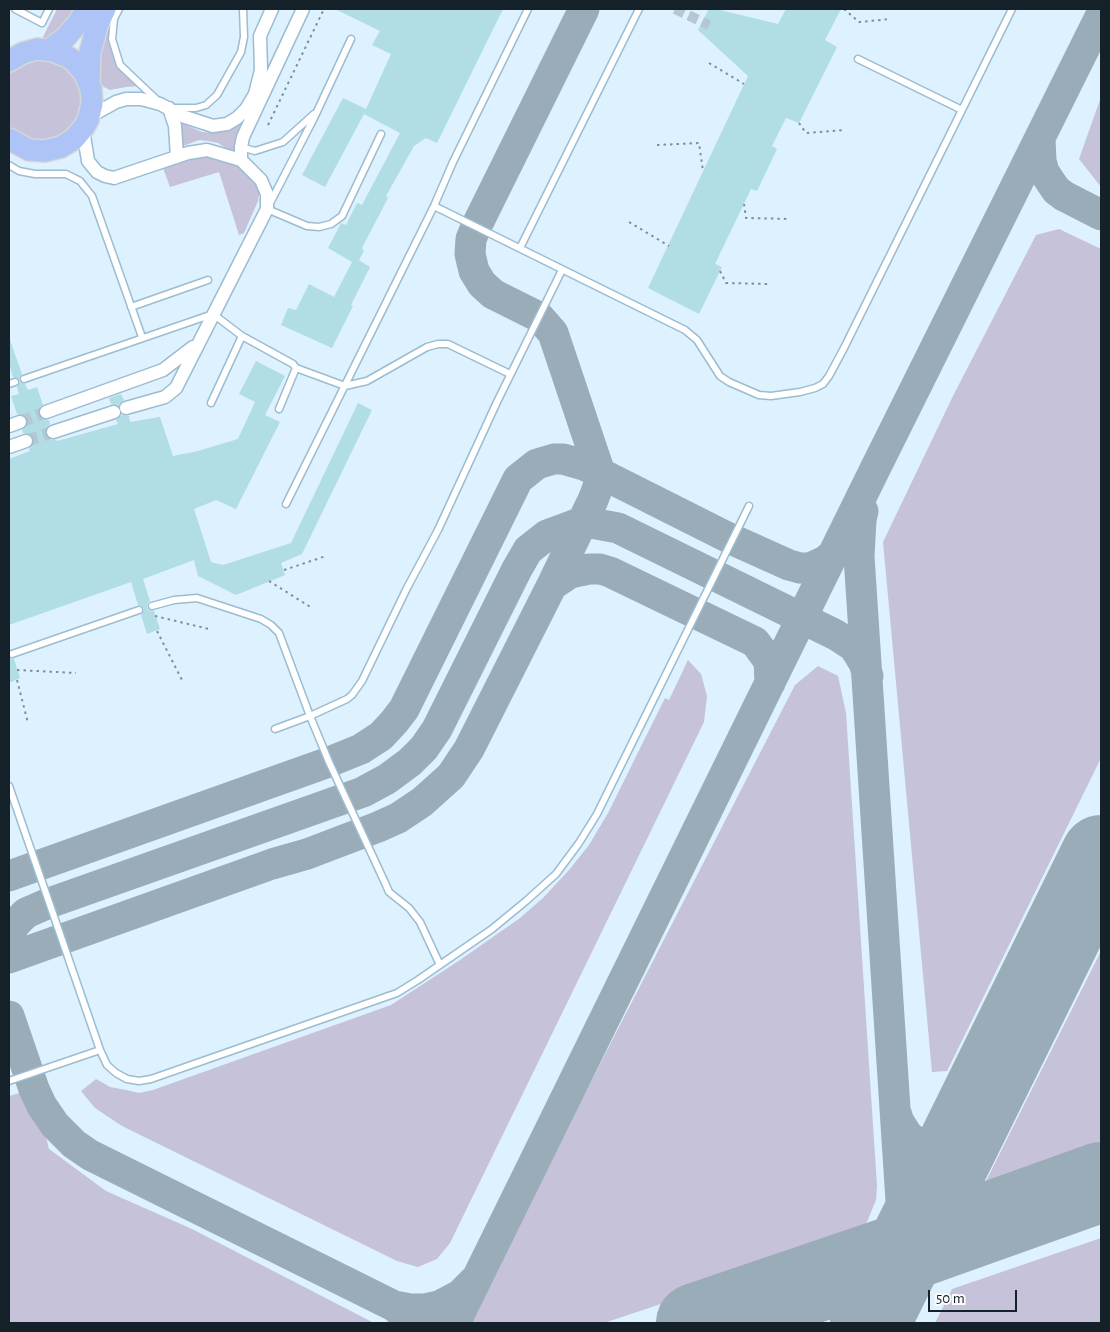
<!DOCTYPE html>
<html>
<head>
<meta charset="utf-8">
<style>
	body { margin:0 }
	#map { position:relative; width:1110px; height:1332px; overflow:hidden; background:#ddf1ff; font-family:"Alegreya Sans",sans-serif }
	canvas { display:block }
	.frame { position:absolute; inset:0; border:10px solid #142129; pointer-events:none }
	.scale { position:absolute; left:928px; top:1290px; width:89px; height:22px; box-sizing:border-box; border:2px solid #142129; border-top:0; padding-left:6px; font-size:15px; line-height:18px; white-space:nowrap; color:#142129; -webkit-text-stroke:4px #fbfbfb; paint-order:stroke }
</style>
</head>
<body>
<div id="map">
<canvas width="1110" height="1332"></canvas>
<div class="frame"></div>
<div class="scale">50 m</div>
</div>
<script>
const context = document.querySelector('canvas').getContext('2d');
context.lineJoin = 'round';
function paint(path, color) { context.fillStyle = color; context.fill(path, 'evenodd'); }
const toPath = rows => new Path2D(rows.map(r => 'M' + r).join(''));
function strokePath(path, color, width, dash) { context.strokeStyle = color; context.lineWidth = width; context.lineCap = dash ? 'butt' : 'round'; context.setLineDash(dash || []); context.stroke(path); }
paint(toPath([
	[57,9,79,9,72,19,45,41,42,39],
	[111,17,110,39,113,54,118,65,141,86,126,87,110,90,104,87,98,81,96,56],
	[38,58,51,61,65,66,75,77,80,91,80,106,77,120,63,137,30,143,16,136,9,128,9,75,15,67],
	[1101,97,1101,187,1079,159],
	[249,115,235,145,233,153,218,143,208,141,199,140,183,146,180,145,179,122,202,132,215,133,230,129],
	[207,153,240,166,260,188,258,201,244,233,239,235,219,172,170,187,163,168],
	[1059,229,1101,249,1101,758,947,1071,932,1072,883,542,953,396,1036,235],
	[688,660,701,674,707,696,704,722,450,1243,437,1259,418,1267,397,1261,122,1126,95,1108,81,1091,96,1079,110,1087,126,1090,139,1093,153,1090,391,1005,460,960,520,918,543,898,569,870,589,845,608,813,665,698,669,700],
	[818,666,838,676,846,713,877,1186,876,1200,867,1222,856,1233,832,1247,604,1323,471,1323,480,1297,795,685],
	[1101,951,1101,1142,984,1185],
	[34,1089,49,1149,106,1191,192,1229,374,1323,9,1323,9,1096],
	[1101,1238,1101,1323,935,1323,952,1289]
]), '#c5c2da');
strokePath(toPath([
	[1040,139,1041,161,1044,172,1056,190,1064,196,1101,215],
	[863,511,861,520,859,556,902,1216,901,1242,891,1281],
	[552,585,593,500,598,487,600,473,553,333,539,317,493,294,482,284,474,271,470,254,471,239,476,227,584,9],
	[9,876,329,762,361,749,381,736,394,722,404,709,518,479,537,464,554,459,563,459,584,465,731,539,789,565,800,568,810,568,825,561,835,553],
	[9,932,17,922,26,913,49,903,363,792,387,779,410,762,424,748,437,729,517,569,528,550,547,535,574,525,591,523,618,528,836,635,853,646,858,653,864,663,868,676],
	[9,958,272,864,307,854,378,827,398,818,422,802,451,776,469,749,552,585,570,573,589,569,600,569,610,572,755,642,769,661,770,683],
	[9,1016,34,1089,42,1106,55,1125,74,1144,90,1155,394,1306,413,1323],
	[895,1110,899,1122,908,1136,916,1142,932,1144,943,1141,956,1132,963,1125,979,1103],
	[394,1306,411,1309,425,1309,439,1306,460,1295,474,1281],
	[455,1323,874,471,1101,15]
]), '#9aacb8', 31);
strokePath(toPath([
	[696,1323,905,1252,1101,1182],
	[870,1323,1101,855]
]), '#9aacb8', 80);
paint(toPath([
	[335,9,503,9,437,143,426,138,414,146,386,196,388,198,362,248,364,251,359,260,370,267,351,305,353,306,332,348,281,325,288,308,296,310,309,284,334,297,352,262,328,248,341,223,346,225,357,203,362,205,400,133,364,114,325,187,302,175,343,98,366,109,391,54,372,45,380,31],
	[709,9,716,9,778,24,786,9,841,9,825,40,837,47,799,123,786,118,772,146,777,149,757,191,751,189,715,264,722,267,699,314,648,288,748,76,698,30],
	[10,340,22,374,19,379,13,377,9,364,9,341],
	[256,361,285,376,265,415,280,422,236,509,216,500,194,509,211,562,223,565,291,543,358,403,372,410,302,554,281,563,285,575,236,595,198,576,194,560,143,579,150,601,147,604,147,608,150,611,154,611,160,629,147,634,141,615,144,609,142,606,138,605,131,582,9,625,9,459,30,451,29,449,34,442,31,435,23,433,22,430,26,427,28,420,25,416,17,414,11,396,19,394,17,387,20,382,25,384,28,390,37,387,43,405,40,407,38,414,41,418,49,420,50,424,47,427,45,434,51,440,56,440,57,441,118,424,116,420,122,415,129,416,130,422,160,417,173,456,198,451,238,439,255,402,239,394],
	[121,394,124,400,118,405,111,404,109,398],
	[9,658,14,659,20,678,9,683]
]), '#b1dde5');
strokePath(toPath([
	[675,9,709,25]
]), '#b5c7d4', 10, [10, 5]);
strokePath(toPath([
	[20,422,46,412],
	[26,441,53,432]
]), '#b5c7d4', 12, [12, 6]);
const service = toPath([
	[15,9,42,23,49,9],
	[119,9,114,19,112,39,120,65,158,101],
	[351,39,314,118,267,209,307,226,319,227,331,224,342,216,381,134],
	[858,59,962,110],
	[173,108,196,108,206,105,217,95,241,52,244,37,243,9],
	[241,147,255,151,283,142,314,114],
	[9,165,19,171,35,174,66,174,80,181,92,196,142,337],
	[434,206,685,330,697,340,720,376,729,382,759,395,771,396,800,392,815,388,823,384,829,376,844,348,1012,9],
	[520,248,639,9],
	[131,307,208,280],
	[296,368,345,386,367,381,427,347,438,344,448,344,510,374],
	[24,379,213,314,242,336,293,364,296,368,279,409],
	[9,384,15,382],
	[211,403,242,336],
	[286,504,434,206,453,162,528,9],
	[152,606,174,600,197,598,261,619,271,625,279,633,310,716,329,762,386,885,389,892,409,908,420,922,440,965],
	[12,654,139,610],
	[275,729,310,716,347,699,352,695,362,681,407,588,438,530,497,402,562,270],
	[9,786,100,1050],
	[9,1081,100,1050,107,1065,116,1073,127,1079,139,1081,151,1079,397,993,418,980,492,929,526,901,556,874,579,843,597,814,749,506]
]);
const minor = toPath([
	[169,108,175,126,177,157],
	[89,117,116,102,126,99,141,99,160,104,182,116,213,126,227,124,237,118,246,109,255,94,261,70,260,36,272,9],
	[83,129,88,161,97,172,105,176,114,178,188,153,207,150,241,160,261,180,267,194,267,209,176,388,165,397,126,408],
	[241,160,241,147,243,137,303,9],
	[46,412,163,370,193,347],
	[9,426,20,422],
	[53,432,114,412],
	[9,447,26,441]
]);
const trunk = toPath([
	[49,50,65,38,78,23,87,9],
	[9,61,23,53,37,49,53,51,68,57,74,61,85,74,91,89,92,104,88,120,84,127,74,139,61,147,45,151,29,150,9,139],
	[89,84,90,52,97,26,105,9]
]);
strokePath(service, '#9bbcd1', 9);
strokePath(minor, '#9bbcd1', 15);
strokePath(trunk, '#d5d7d8', 24);
strokePath(toPath([
	[844,9,859,22,891,19],
	[709,63,744,84],
	[799,123,806,133,844,130],
	[268,125,324,9],
	[657,145,699,143,703,171],
	[744,204,746,218,790,219],
	[629,222,669,246],
	[720,271,726,283,770,284],
	[284,570,326,556],
	[269,581,312,608],
	[155,616,209,629],
	[157,631,183,682],
	[17,670,76,673],
	[17,680,28,723]
]), '#7f8f9b', 2, [2.5, 4]);
strokePath(service, '#fff', 6);
strokePath(minor, '#fff', 12);
strokePath(trunk, '#aec4f6', 21);
</script>
</body>
</html>
